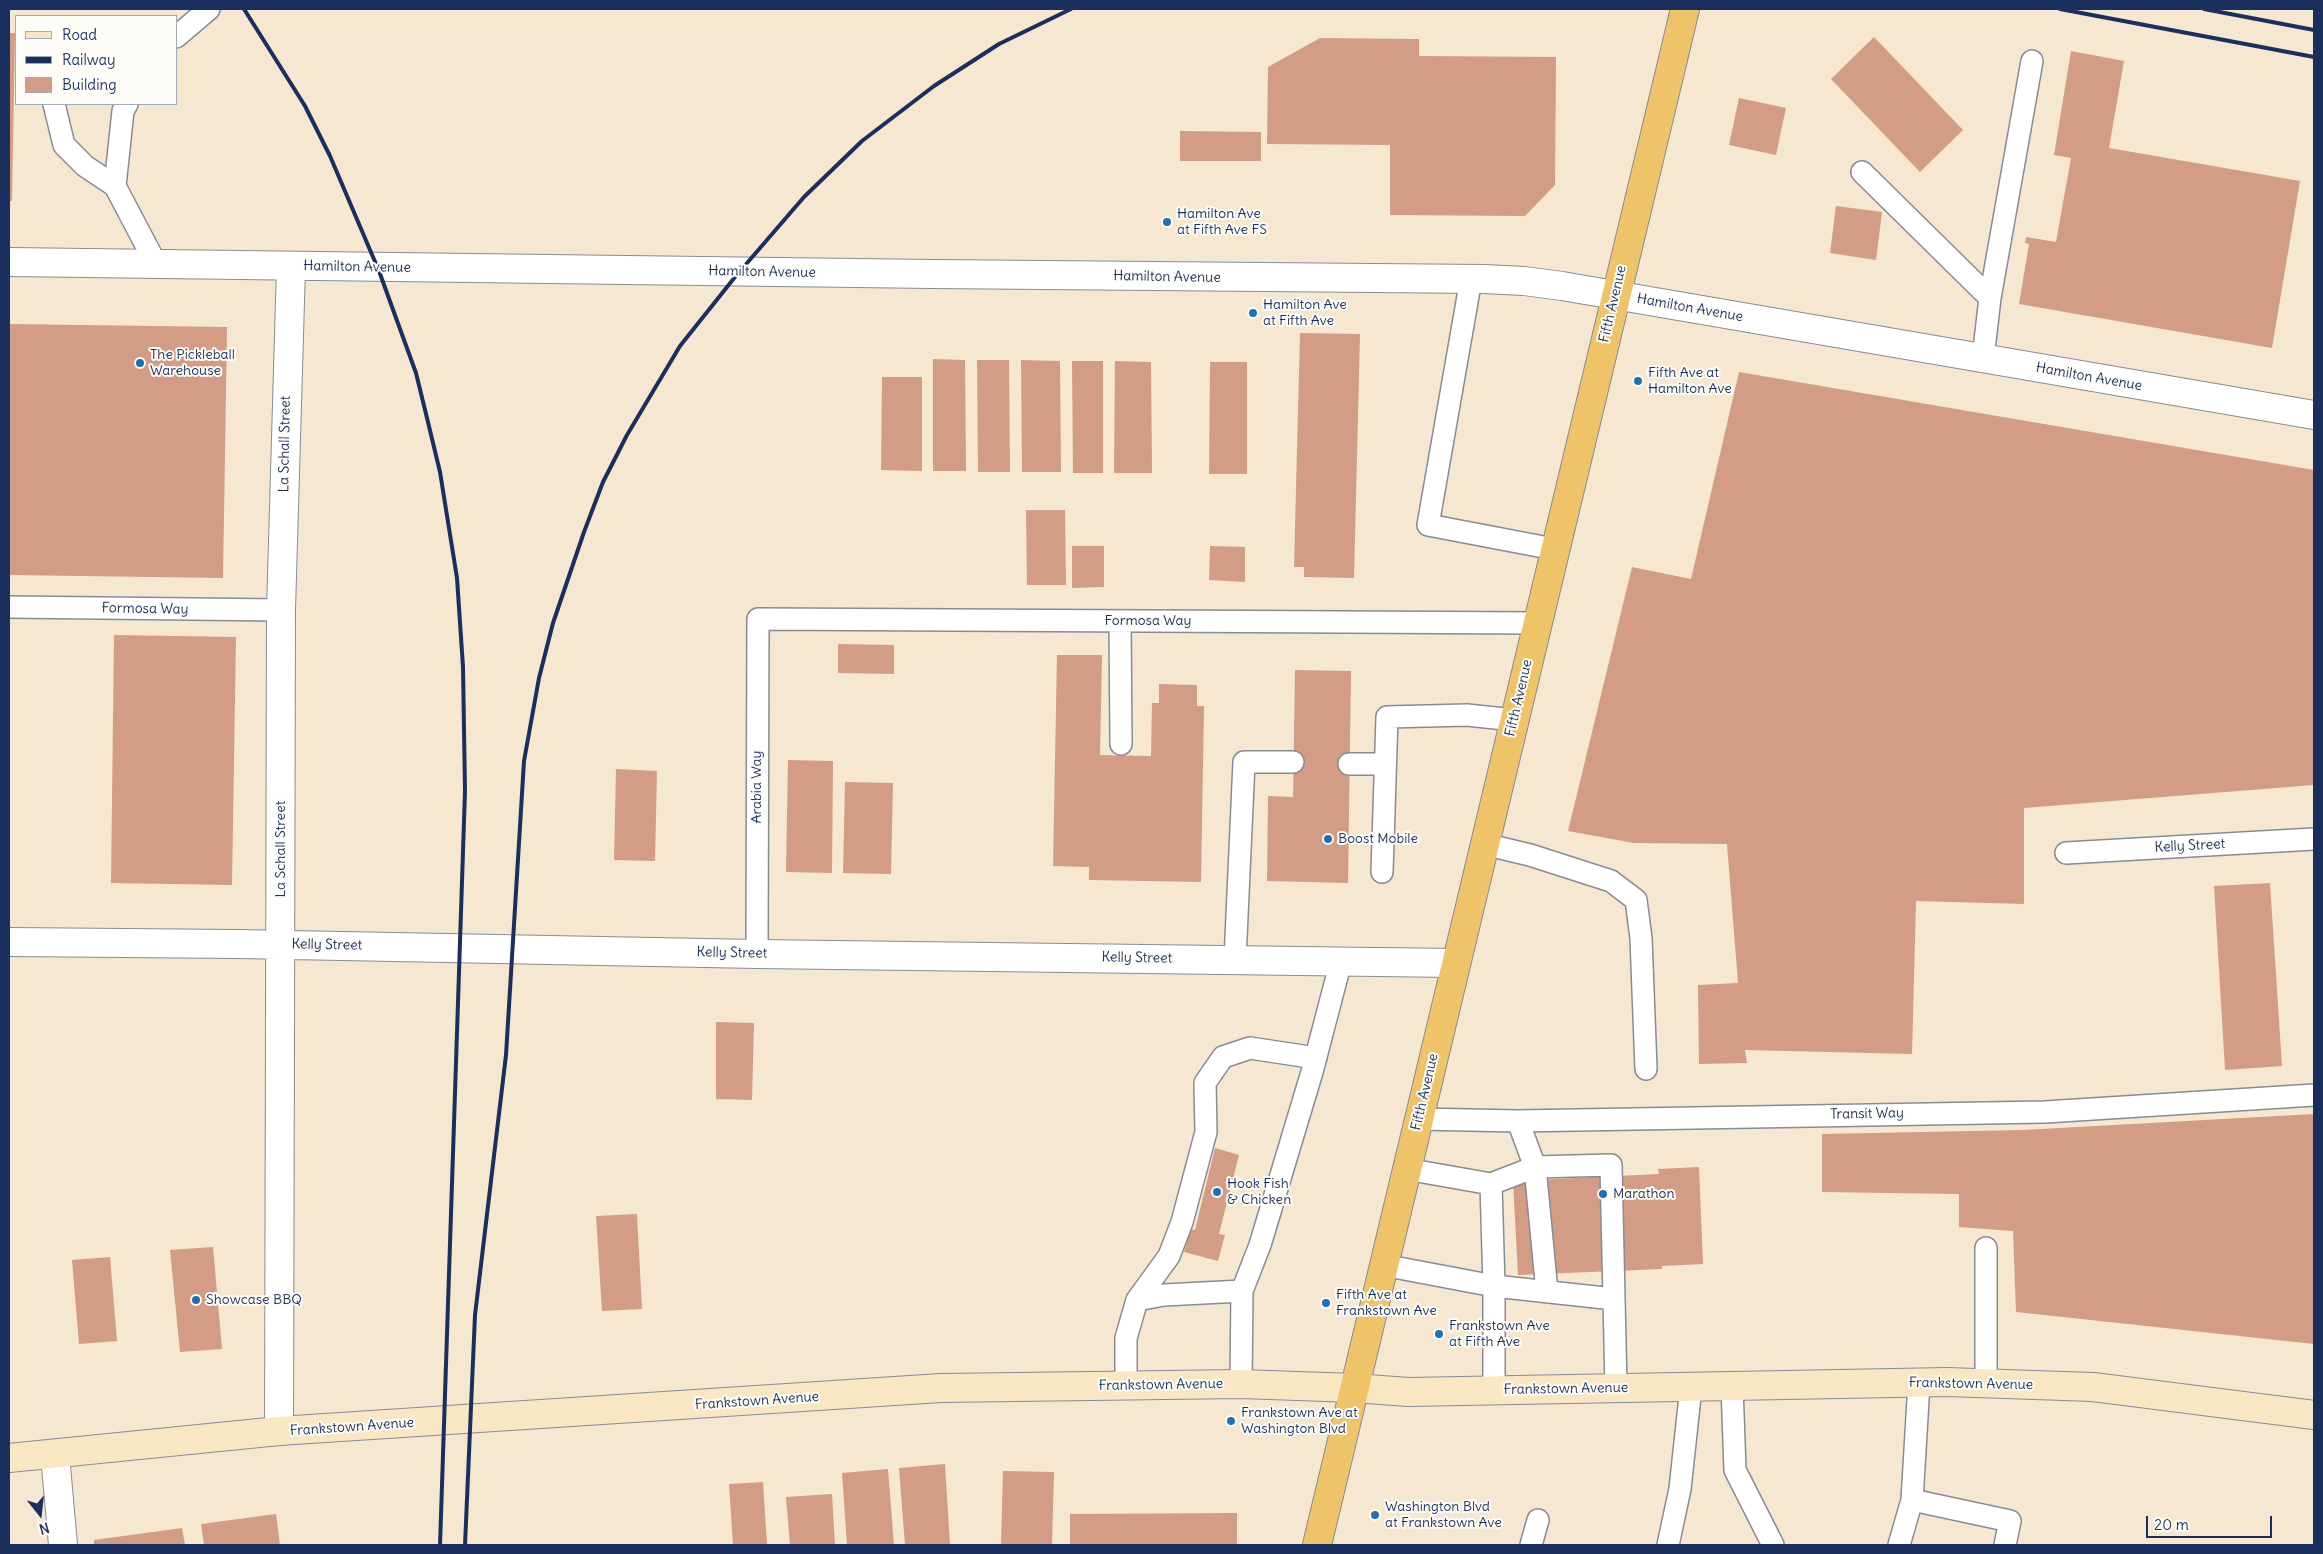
<!DOCTYPE html>
<html>
<head>
<meta charset="utf-8">
<style>
	body { margin:0 }
	#map { position:relative; width:2323px; height:1554px; overflow:hidden; background:#f5e7d0; font-family:Delius,sans-serif }
	canvas { display:block }
	.frame { position:absolute; inset:0; border:10px solid #1b2f5e; pointer-events:none }
	.legend { position:absolute; left:15px; top:15px; width:162px; height:90px; box-sizing:border-box; background:#fdfcf7; border:1px solid #a3aaba; margin:0; padding:6px 9px; list-style:none; font-size:15px; color:#1b2f5e }
	.legend li { display:flex; align-items:center; gap:10px; height:25px }
	.legend b { width:25px; border:1px solid #a3aaba }
	.north { position:absolute; left:15px; top:1489px; width:50px; height:50px; -webkit-text-stroke:4px #fdfcf7; paint-order:stroke; rotate:164deg; font-size:14px; font-weight:700; line-height:20px; text-align:center; color:#1b2f5e }
	.north::after { content:''; display:block; margin:auto; width:18px; height:22px; background:#1b2f5e; clip-path:polygon(50% 0,100% 100%,50% 72%,0 100%) }
	.scale { position:absolute; left:2146px; top:1516px; width:126px; height:22px; box-sizing:border-box; border:2px solid #1b2f5e; border-top:0; padding-left:6px; font-size:15px; line-height:18px; white-space:nowrap; color:#1b2f5e; -webkit-text-stroke:4px #fdfcf7; paint-order:stroke }
</style>
</head>
<body>
<div id="map">
<canvas width="2323" height="1554"></canvas>
<div class="frame"></div>
<ul class="legend">
<li><b style="height:6px;background:#f9e7c3"></b>Road</li>
<li><b style="height:6px;background:#1b2f5e"></b>Railway</li>
<li><b style="height:14px;background:#d39c85"></b>Building</li>
</ul>
<div class="north">N</div>
<div class="scale">20 m</div>
</div>
<script>
const context = document.querySelector('canvas').getContext('2d');
context.lineJoin = 'round';
function paint(path, color) { context.fillStyle = color; context.fill(path, 'evenodd'); }
const toPath = rows => new Path2D(rows.map(r => 'M' + r).join(''));
function strokePath(path, color, width, dash) { context.strokeStyle = color; context.lineWidth = width; context.lineCap = dash ? 'butt' : 'round'; context.setLineDash(dash || []); context.stroke(path); }
function label(font, color, halo, rows, align = 'center') {
  context.font = font + ' Delius,sans-serif'; context.lineWidth = 4; context.setLineDash([]); context.textBaseline = 'middle'; context.strokeStyle = halo; context.fillStyle = color; for (const [text, x, y, turn = 0] of rows) {
    context.save(); context.translate(x, y); context.rotate((+turn || 0) * Math.PI / 180); context.textAlign = isNaN(turn) ? turn : align; if (halo) context.strokeText(text, 0, 0); context.fillText(text, 0, 0); context.restore();
  }
}
paint(toPath([
	[9,33,15,33,12,201,9,201],
	[1874,37,1963,130,1920,172,1831,79],
	[1320,38,1419,39,1419,56,1556,57,1555,185,1525,216,1390,215,1390,145,1267,144,1268,67],
	[2071,51,2124,61,2109,148,2300,181,2272,348,2019,304,2029,244,2025,243,2026,237,2056,242,2071,158,2054,155],
	[1739,98,1786,108,1776,155,1729,145],
	[1180,131,1261,132,1261,161,1180,161],
	[1836,206,1882,212,1876,260,1830,253],
	[9,324,227,327,223,578,9,575],
	[1300,333,1360,334,1354,578,1304,577,1304,567,1294,567],
	[933,359,965,360,966,471,933,471],
	[977,360,1009,360,1010,472,978,472],
	[1021,360,1060,361,1061,472,1022,472],
	[1072,361,1103,361,1103,473,1073,473],
	[1115,361,1151,362,1152,473,1114,473],
	[1210,362,1247,362,1247,474,1209,474],
	[1739,372,2314,470,2314,785,2024,808,2024,904,1916,901,1912,1054,1745,1050,1747,1063,1699,1064,1698,985,1738,983,1727,844,1634,843,1568,831,1632,567,1691,579],
	[882,377,922,377,922,471,881,470],
	[1026,510,1065,510,1066,585,1027,585],
	[1072,546,1104,546,1104,587,1072,588],
	[1210,546,1245,547,1245,582,1209,580],
	[114,635,236,637,232,885,111,883],
	[838,644,894,645,894,674,838,673],
	[1057,655,1102,655,1100,755,1151,756,1152,703,1159,703,1159,684,1197,685,1197,706,1204,706,1201,882,1089,880,1089,867,1053,866],
	[1295,670,1351,671,1348,883,1267,881,1268,796,1293,797],
	[788,760,833,761,832,873,786,872],
	[616,769,657,771,655,861,614,860],
	[845,782,893,783,891,874,843,873],
	[2270,883,2282,1066,2225,1070,2214,886],
	[716,1022,754,1023,752,1100,716,1099],
	[2314,1114,2314,1344,2016,1312,2013,1231,1959,1227,1959,1194,1822,1192,1822,1134,2023,1130],
	[1215,1148,1239,1155,1219,1234,1225,1235,1218,1261,1184,1252,1190,1229,1195,1230],
	[1699,1167,1703,1264,1662,1266,1662,1269,1518,1275,1513,1181,1659,1174,1658,1169],
	[637,1214,642,1309,602,1311,596,1216],
	[213,1247,222,1349,180,1352,170,1250],
	[110,1257,117,1341,79,1344,72,1260],
	[945,1464,950,1545,905,1545,899,1468],
	[888,1469,894,1545,847,1545,842,1473],
	[1003,1471,1054,1472,1052,1545,1001,1545],
	[763,1482,767,1545,733,1545,729,1484],
	[832,1494,835,1545,790,1545,786,1497],
	[1237,1513,1237,1545,1070,1545,1070,1514],
	[276,1514,280,1545,204,1545,201,1524],
	[182,1528,185,1545,94,1545,94,1540]
]), '#d39c85');
const service = toPath([
	[176,37,209,9],
	[54,104,64,145,85,166,115,186],
	[127,104,123,111,115,186,156,264],
	[1862,172,1990,298],
	[1471,279,1428,525,1554,549],
	[1983,358,1990,298,2032,61],
	[9,607,281,610],
	[1120,621,1121,744],
	[1349,764,1385,764],
	[1484,844,1530,855,1611,881,1636,900,1641,938,1646,1069],
	[2066,853,2314,839],
	[1382,872,1387,717,1467,715,1514,720],
	[757,954,758,619,1537,623],
	[1235,960,1244,762,1293,762],
	[1419,1119,1518,1121,2045,1112,2314,1095],
	[1518,1121,1535,1167,1547,1292],
	[1406,1169,1491,1184,1535,1167,1611,1165,1616,1388],
	[1491,1184,1494,1286,1614,1299],
	[1383,1265,1494,1286,1494,1391],
	[1137,1300,1169,1256,1182,1222,1206,1132,1205,1083,1223,1057,1250,1048,1316,1058],
	[1241,1384,1242,1291,1260,1245,1312,1072,1341,961],
	[1986,1384,1986,1248],
	[1126,1386,1126,1338,1137,1300,1164,1295,1242,1291],
	[1732,1386,1735,1470,1773,1545],
	[1912,1500,2010,1521,2005,1545],
	[1531,1545,1538,1520],
	[1668,1545,1680,1489,1691,1387],
	[1899,1545,1912,1500,1919,1383]
]);
const minor = toPath([
	[9,262,933,274,1484,279,1524,281,1562,286,2314,415],
	[9,942,238,944,757,954,1455,963],
	[279,1431,281,610,291,267],
	[55,1455,63,1545]
]);
const secondary = toPath([
	[9,1458,279,1431,941,1388,1241,1384,1354,1388,1408,1392,1947,1382,2093,1387,2314,1415]
]);
const trunk = toPath([
	[1317,1545,1685,9]
]);
strokePath(service, '#888b97', 24);
strokePath(minor, '#888b97', 30);
strokePath(secondary, '#888b97', 30);
strokePath(trunk, '#888b97', 30);
strokePath(service, '#fff', 21);
strokePath(minor, '#fff', 28);
strokePath(secondary, '#f9e7c3', 28);
strokePath(trunk, '#efc469', 28);
strokePath(toPath([
	[244,9,305,106,330,156,379,271,416,373,427,418,440,472,457,578,463,667,465,791,440,1545],
	[2060,9,2314,57],
	[2204,9,2314,30],
	[465,1545,475,1315,506,1055,524,761,539,678,553,623,584,532,603,482,627,435,680,346,735,277,804,197,862,141,934,86,999,44,1071,9]
]), '#1b2f5e', 4);
for (const [x, y, r, color] of [
	[1167,222,5,"#1f6fb2"],
	[1253,313,5,"#1f6fb2"],
	[140,363,5,"#1f6fb2"],
	[1638,381,5,"#1f6fb2"],
	[1328,839,5,"#1f6fb2"],
	[1217,1192,5,"#1f6fb2"],
	[1603,1194,5,"#1f6fb2"],
	[196,1300,5,"#1f6fb2"],
	[1326,1303,5,"#1f6fb2"],
	[1439,1334,5,"#1f6fb2"],
	[1231,1421,5,"#1f6fb2"],
	[1375,1515,5,"#1f6fb2"]
]) { const dot = new Path2D(); dot.arc(x, y, r, 0, 2 * Math.PI); context.fillStyle = color; context.fill(dot); strokePath(dot, '#fdfcf7', 2); }
label('14px', '#1b2f5e', '#fdfcf7', [
	["Hamilton Ave",1177,214],
	["at Fifth Ave FS",1177,230],
	["Hamilton Ave",1263,305],
	["at Fifth Ave",1263,321],
	["The Pickleball",150,355],
	["Warehouse",150,371],
	["Fifth Ave at",1648,373],
	["Hamilton Ave",1648,389],
	["Boost Mobile",1338,839],
	["Hook Fish",1227,1184],
	["& Chicken",1227,1200],
	["Marathon",1613,1194],
	["Fifth Ave at",1336,1295],
	["Frankstown Ave",1336,1311],
	["Showcase BBQ",206,1300],
	["Frankstown Ave",1449,1326],
	["at Fifth Ave",1449,1342],
	["Frankstown Ave at",1241,1413],
	["Washington Blvd",1241,1429],
	["Washington Blvd",1385,1507],
	["at Frankstown Ave",1385,1523]
], 'left');
label('14px', '#1b2f5e', '#fdfcf7', [
	["Hamilton Avenue",357,267,1],
	["Hamilton Avenue",762,272,1],
	["Hamilton Avenue",1167,277,1],
	["Fifth Avenue",1613,304,-77],
	["Hamilton Avenue",1690,308,10],
	["Hamilton Avenue",2089,377,10],
	["La Schall Street",285,444,-89],
	["Formosa Way",145,609,1],
	["Formosa Way",1148,621],
	["Fifth Avenue",1519,698,-77],
	["Arabia Way",757,787,-90],
	["Kelly Street",2190,846,-3],
	["La Schall Street",281,849,-90],
	["Kelly Street",327,945,1],
	["Kelly Street",732,953,1],
	["Kelly Street",1137,958,1],
	["Fifth Avenue",1425,1092,-77],
	["Transit Way",1867,1114,-1],
	["Frankstown Avenue",1971,1384,1],
	["Frankstown Avenue",1161,1385,-1],
	["Frankstown Avenue",1566,1389,-1],
	["Frankstown Avenue",757,1401,-4],
	["Frankstown Avenue",352,1427,-4]
]);
</script>
</body>
</html>
